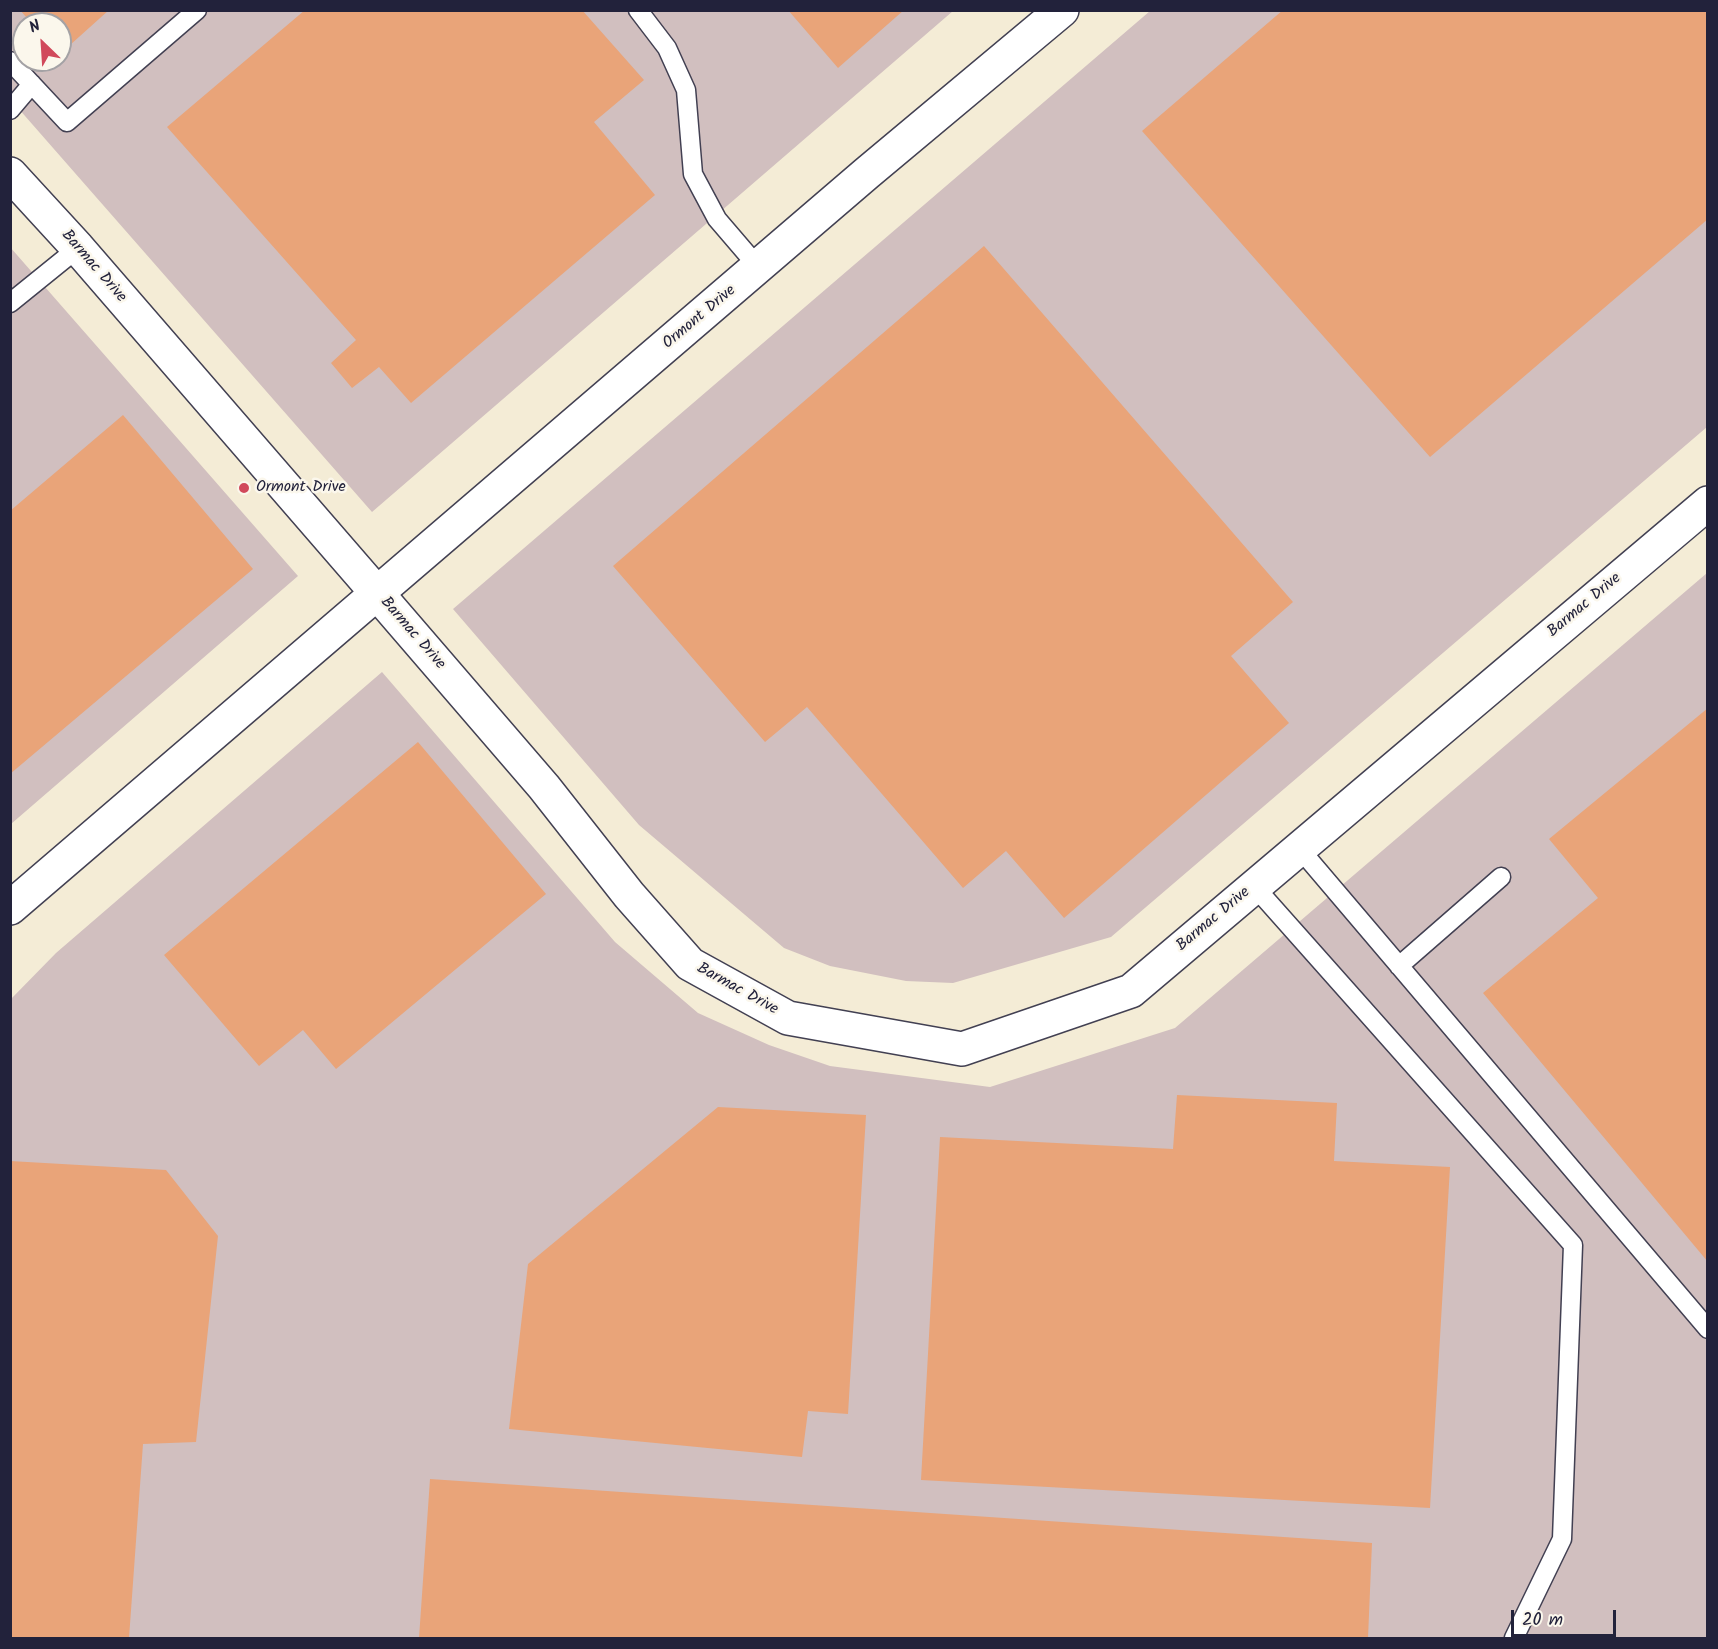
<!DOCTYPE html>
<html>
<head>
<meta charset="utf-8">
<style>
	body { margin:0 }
	#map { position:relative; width:1718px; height:1649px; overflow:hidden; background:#f4ecd6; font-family:Kalam,sans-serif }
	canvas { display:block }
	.frame { position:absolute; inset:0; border:12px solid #22223b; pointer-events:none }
	.north { position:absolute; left:12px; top:12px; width:60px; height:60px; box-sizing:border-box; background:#fbf7ec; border:2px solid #a4a2a5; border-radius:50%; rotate:335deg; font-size:16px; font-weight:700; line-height:24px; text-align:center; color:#22223b }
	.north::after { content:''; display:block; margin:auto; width:21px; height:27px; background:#d1495b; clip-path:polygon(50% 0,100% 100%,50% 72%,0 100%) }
	.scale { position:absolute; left:1511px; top:1610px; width:105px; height:27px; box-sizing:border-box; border:3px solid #22223b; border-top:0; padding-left:8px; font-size:18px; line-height:21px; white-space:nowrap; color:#22223b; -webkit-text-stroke:4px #fbf7ec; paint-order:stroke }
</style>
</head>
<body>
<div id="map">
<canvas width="1718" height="1649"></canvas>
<div class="frame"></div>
<div class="north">N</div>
<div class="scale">20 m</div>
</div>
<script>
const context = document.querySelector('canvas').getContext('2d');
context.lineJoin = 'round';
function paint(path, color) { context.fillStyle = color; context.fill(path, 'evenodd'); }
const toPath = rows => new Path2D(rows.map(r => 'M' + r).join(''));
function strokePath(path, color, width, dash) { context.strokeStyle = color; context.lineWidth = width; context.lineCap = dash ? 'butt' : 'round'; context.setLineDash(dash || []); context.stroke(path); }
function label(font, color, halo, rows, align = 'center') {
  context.font = font + ' Kalam,sans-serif'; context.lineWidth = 5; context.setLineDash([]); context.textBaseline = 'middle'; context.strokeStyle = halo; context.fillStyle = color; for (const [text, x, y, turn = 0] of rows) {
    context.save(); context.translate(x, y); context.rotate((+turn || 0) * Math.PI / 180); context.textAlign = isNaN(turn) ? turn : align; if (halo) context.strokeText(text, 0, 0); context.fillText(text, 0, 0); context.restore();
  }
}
paint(toPath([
	[10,11,953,11,372,512,11,100],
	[24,24,60,24,60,60,24,60],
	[1150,11,1707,11,1707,427,1111,937,953,983,906,981,830,966,784,948,639,825,453,609],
	[10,247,298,576,11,824,10,824],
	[1707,573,1707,1638,11,1638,11,999,56,953,382,672,615,942,698,1013,769,1045,830,1066,990,1087,1175,1028]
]), '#d1bfbf');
paint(toPath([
	[20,10,109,10,60,54,60,24,32,24],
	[305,10,582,10,644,80,594,122,655,195,411,403,379,367,352,388,331,363,356,340,167,127],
	[788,10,904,10,838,68],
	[1283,10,1708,10,1708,219,1430,457,1142,131],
	[984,246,1293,602,1231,656,1289,723,1064,918,1006,851,963,888,807,707,765,742,613,566],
	[123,415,253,569,10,774,10,511],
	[1708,708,1708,1262,1483,993,1598,898,1549,839],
	[418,742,546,894,336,1069,303,1030,259,1066,164,955],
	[1177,1095,1337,1103,1334,1161,1450,1167,1430,1508,921,1480,940,1137,1173,1149],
	[718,1107,866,1115,848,1414,808,1411,802,1457,509,1429,528,1264],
	[10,1161,166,1170,218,1236,196,1442,143,1444,129,1638,10,1638],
	[430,1479,1372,1543,1368,1638,419,1638]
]), '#e9a479');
const lane = toPath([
	[638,10,667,48,686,90,693,174,717,219,759,268],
	[10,61,67,122,197,10],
	[10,110,32,84],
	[10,303,78,248],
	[1299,848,1708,1329],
	[1254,886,1573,1245,1562,1539,1514,1638],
	[1399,966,1501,877]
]);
const street = toPath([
	[376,592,544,787,629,895,690,964,788,1018,962,1049,1131,991,1708,503]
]);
const secondary = toPath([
	[10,174,78,248,376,592],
	[10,908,867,173,1062,10]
]);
strokePath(lane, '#424052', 21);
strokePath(street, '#424052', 36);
strokePath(secondary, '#424052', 36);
strokePath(lane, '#fff', 18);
strokePath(street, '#fff', 33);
strokePath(secondary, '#fff', 33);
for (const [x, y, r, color] of [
	[244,488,6,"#d1495b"]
]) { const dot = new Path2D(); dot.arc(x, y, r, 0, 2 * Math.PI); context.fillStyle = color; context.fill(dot); strokePath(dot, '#fbf7ec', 2); }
label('16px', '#22223b', '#fbf7ec', [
	["Barmac Drive",93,267,49],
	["Ormont Drive",700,318,-40],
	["Barmac Drive",1585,606,-40],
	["Barmac Drive",412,634,49],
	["Barmac Drive",1214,920,-40],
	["Barmac Drive",737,990,29]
]);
label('16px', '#22223b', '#fbf7ec', [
	["Ormont Drive",256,488]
], 'left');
</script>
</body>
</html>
